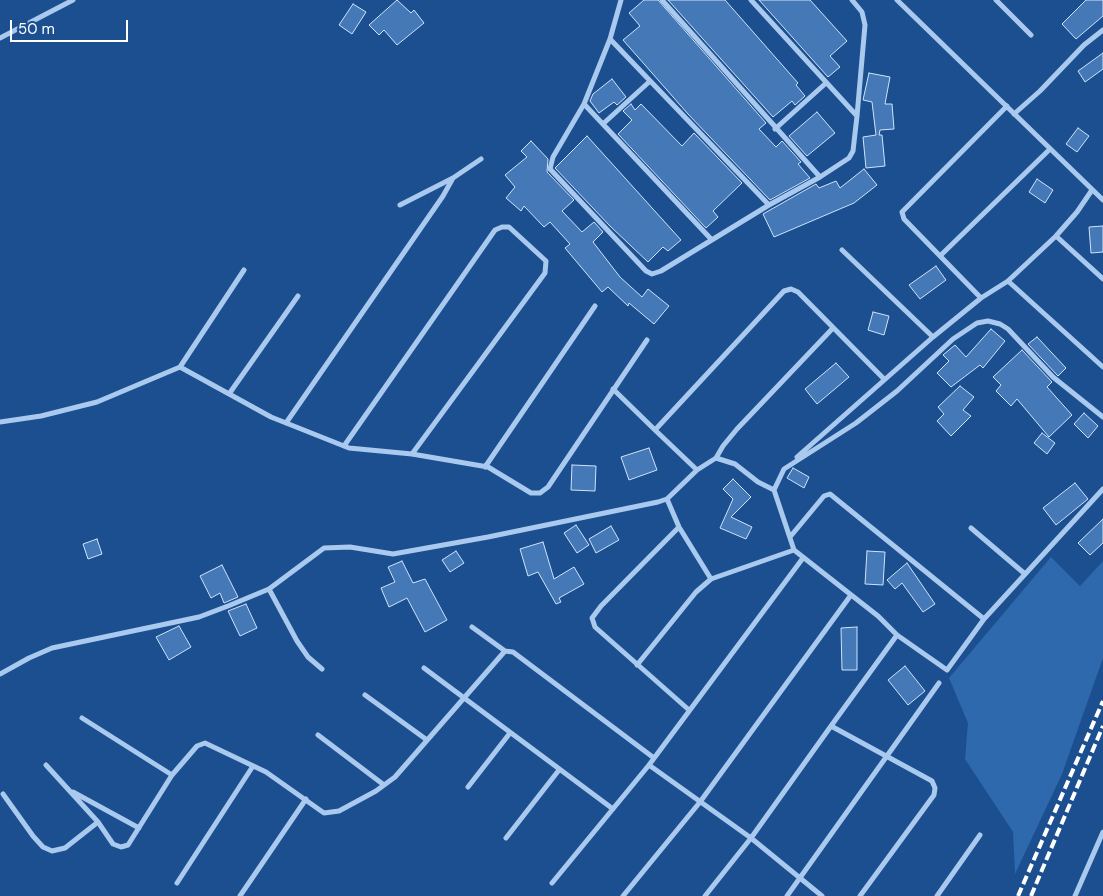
<!DOCTYPE html>
<html>
<head>
<meta charset="utf-8">
<style>
	body { margin:0 }
	#map { position:relative; width:1103px; height:896px; overflow:hidden; background:#1b4f8f; font-family:"DM Sans",sans-serif }
	canvas { display:block }
	.scale { position:absolute; left:10px; top:20px; width:118px; height:22px; box-sizing:border-box; border:2px solid #fff; border-top:0; padding-left:6px; font-size:15px; line-height:18px; white-space:nowrap; color:#fff; -webkit-text-stroke:4px #1b4f8f; paint-order:stroke }
</style>
</head>
<body>
<div id="map">
<canvas width="1103" height="896"></canvas>
<div class="scale">50 m</div>
</div>
<script>
const context = document.querySelector('canvas').getContext('2d');
context.lineJoin = 'round';
function paint(path, color) { context.fillStyle = color; context.fill(path, 'evenodd'); }
const toPath = rows => new Path2D(rows.map(r => 'M' + r).join(''));
function strokePath(path, color, width, dash) { context.strokeStyle = color; context.lineWidth = width; context.lineCap = dash ? 'butt' : 'round'; context.setLineDash(dash || []); context.stroke(path); }
paint(toPath([
	[1051,557,1080,586,1103,561,1103,658,1062,774,1015,874,1013,832,965,759,968,723,949,678]
]), '#2e69ad');
const building = toPath([
	[397,0,411,13,414,10,424,23,397,45,384,30,379,35,369,25,397,0],
	[644,0,658,0,766,123,759,129,776,147,782,141,801,162,798,164,810,178,770,200,688,114,623,40,640,26,629,13,644,0],
	[668,0,725,0,798,83,796,85,805,96,795,105,792,101,773,117,668,0],
	[759,0,810,0,847,41,830,56,840,67,828,77,759,0],
	[1086,0,1103,0,1103,16,1076,39,1062,24,1086,0],
	[353,4,366,12,352,34,339,25,353,4],
	[1103,53,1103,69,1085,82,1078,71,1103,53],
	[869,73,890,77,885,104,892,104,894,129,880,130,879,135,882,135,885,166,866,168,863,137,876,135,872,102,863,100,869,73],
	[612,79,626,97,617,105,614,102,599,113,590,101,593,94,612,79],
	[631,104,635,110,641,104,682,146,694,133,742,183,713,211,718,217,706,228,618,134,632,120,623,111,631,104],
	[817,112,835,133,807,156,789,136,817,112],
	[1078,128,1089,136,1077,152,1066,144,1078,128],
	[587,136,681,240,668,251,663,247,648,262,610,226,555,168,587,136],
	[531,141,548,159,547,172,574,200,562,211,582,232,594,222,603,232,593,242,620,277,642,297,648,289,669,306,654,324,629,303,628,306,608,287,602,292,565,248,570,244,550,222,544,227,524,206,521,211,506,198,515,187,505,175,527,157,521,151,531,141],
	[864,169,877,185,854,203,774,237,763,214,816,184,819,188,836,181,840,188,864,169],
	[1037,179,1053,190,1045,203,1029,192,1037,179],
	[1103,226,1103,252,1091,253,1089,227,1103,226],
	[936,266,946,280,920,299,909,285,936,266],
	[873,312,889,316,884,335,868,330,873,312],
	[991,329,1005,341,983,368,980,365,951,387,937,373,949,361,943,355,955,345,966,357,991,329],
	[1037,337,1066,368,1058,376,1028,344,1037,337],
	[1022,350,1052,382,1047,387,1072,415,1049,437,1017,399,1011,406,996,391,1001,385,993,377,1022,350],
	[836,363,849,377,817,404,805,389,836,363],
	[960,386,974,397,963,410,971,416,951,436,937,421,944,414,938,407,960,386],
	[1084,413,1098,426,1088,438,1074,424,1084,413],
	[1042,433,1055,443,1047,454,1034,443,1042,433],
	[649,448,657,470,629,480,621,457,649,448],
	[572,465,596,466,595,491,571,490,572,465],
	[793,468,809,477,804,488,787,478,793,468],
	[733,479,751,497,731,517,752,527,746,539,720,528,733,499,723,489,733,479],
	[1075,483,1088,499,1056,525,1043,508,1075,483],
	[1103,519,1103,543,1090,555,1078,543,1103,519],
	[576,525,589,545,577,553,564,533,576,525],
	[611,526,619,540,596,553,589,539,611,526],
	[97,539,102,554,88,559,83,544,97,539],
	[543,542,554,579,574,567,584,584,559,598,561,602,556,604,538,572,528,576,520,549,543,542],
	[456,551,464,563,450,572,442,560,456,551],
	[867,551,885,552,883,585,865,584,867,551],
	[402,561,413,583,425,579,447,620,425,632,407,598,389,607,381,588,395,582,388,567,402,561],
	[907,563,935,604,923,612,902,583,895,589,887,580,907,563],
	[222,565,238,597,224,603,220,593,211,598,200,576,222,565],
	[246,604,257,628,240,636,228,611,246,604],
	[179,626,191,647,169,660,156,637,179,626],
	[857,627,857,670,842,670,841,628,857,627],
	[905,666,925,691,908,705,888,680,905,666]
]);
paint(building, '#4478b7');
strokePath(building, '#cfe3fa', 1);
strokePath(toPath([
	[621,0,610,39,584,104,553,157,550,169,646,271,652,274,661,271,769,205,820,177,849,158,853,151,857,116,865,25,862,12,852,0],
	[662,0,820,177],
	[751,0,857,116],
	[897,0,1103,200],
	[996,0,1031,35],
	[0,38,73,0],
	[610,39,769,205],
	[584,104,711,239],
	[1014,114,1040,91,1084,45,1103,30],
	[604,123,649,82],
	[775,129,826,83],
	[453,178,481,159],
	[1056,236,1103,279],
	[842,250,933,337],
	[941,255,1050,149],
	[244,270,180,367,271,417,349,448,412,454,488,467,531,493,540,493,548,487,647,340],
	[1008,281,1103,367],
	[981,298,904,219,902,212,1007,106],
	[613,389,655,430],
	[229,394,298,296],
	[0,422,41,416,97,402,180,367],
	[286,423,443,196,453,178,400,205],
	[344,446,495,230,502,227,509,227,546,261,545,273,412,454],
	[797,457,933,337,981,298,1008,281,1056,236,1077,212,1092,190],
	[716,458,723,446,737,429,833,328],
	[485,467,595,306],
	[697,470,655,430,784,291,791,289,798,292,884,379],
	[774,490,794,550,878,616,897,635,947,670,984,619,1103,489],
	[667,499,679,527,711,579],
	[679,527,601,606,592,618,595,627,689,710],
	[971,528,1025,574],
	[790,537,824,496,830,494,984,619],
	[269,589,297,641,308,657,322,669],
	[472,627,505,651],
	[637,665,696,592,711,579,794,550],
	[424,668,613,809],
	[0,674,29,658,52,648,199,617,228,606,269,589,324,548,350,547,393,554,488,537,658,502,667,499,697,470,716,458,735,464,758,482,774,490,784,469,856,423,897,391,953,339,977,323,988,321,1000,324,1008,329,1053,377,1103,417],
	[365,695,427,740],
	[82,718,172,775],
	[318,735,384,785],
	[46,765,98,822,113,844,121,847,128,845,172,775,197,746,205,743,266,772,324,813,339,811,376,791,395,777,505,651,513,652,654,758],
	[649,765,751,838,822,896],
	[468,787,510,733],
	[73,792,139,828],
	[3,794,33,836,43,847,52,851,65,848,98,822],
	[506,838,559,770],
	[177,883,253,766],
	[552,883,649,765,803,558],
	[240,896,306,799],
	[623,896,700,802,851,595],
	[705,896,751,838,831,726],
	[787,896,939,683],
	[860,896,934,795,935,788,932,781,831,726,897,635],
	[937,896,980,835],
	[1075,896,1103,832]
]), '#a9c9ee', 5);
strokePath(toPath([
	[1018,896,1103,701],
	[1031,896,1103,726]
]), '#fff', 4, [9, 4]);
</script>
</body>
</html>
